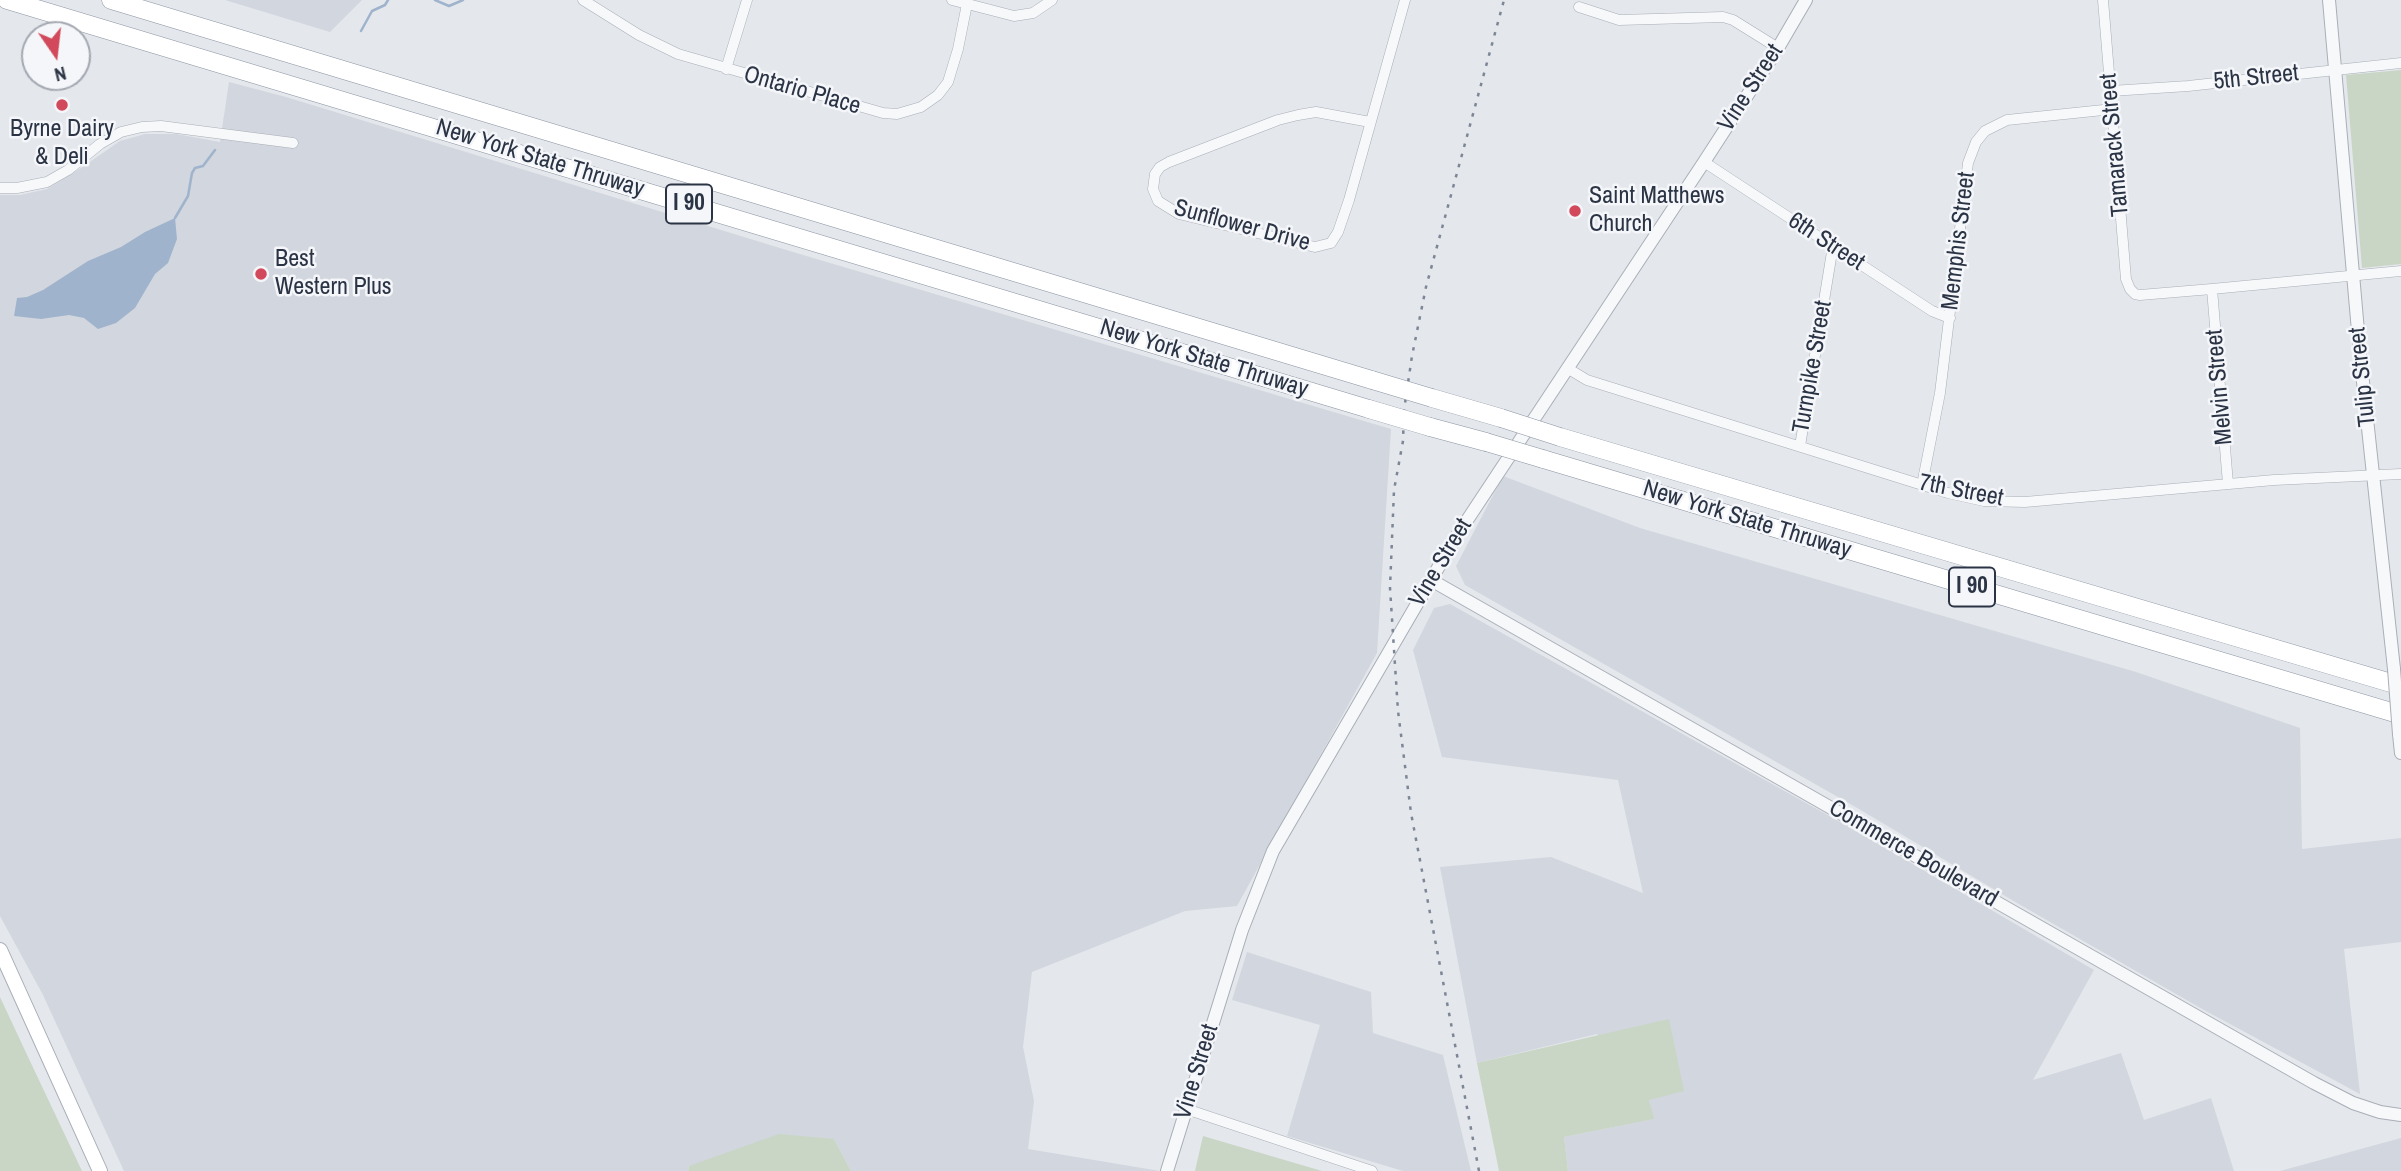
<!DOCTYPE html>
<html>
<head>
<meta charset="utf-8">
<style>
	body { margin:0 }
	#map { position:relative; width:2401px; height:1171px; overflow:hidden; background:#e4e7ec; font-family:"Archivo Narrow",sans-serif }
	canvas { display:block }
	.north { position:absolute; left:21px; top:21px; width:70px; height:70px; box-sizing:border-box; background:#f4f6f9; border:2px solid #a4a8b1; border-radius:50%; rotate:166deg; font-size:19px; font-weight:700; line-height:28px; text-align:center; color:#2b3445 }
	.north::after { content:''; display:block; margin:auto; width:24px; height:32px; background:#d1495b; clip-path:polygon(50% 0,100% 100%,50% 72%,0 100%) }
</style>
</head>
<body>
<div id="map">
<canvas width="2401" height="1171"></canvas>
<div class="north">N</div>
</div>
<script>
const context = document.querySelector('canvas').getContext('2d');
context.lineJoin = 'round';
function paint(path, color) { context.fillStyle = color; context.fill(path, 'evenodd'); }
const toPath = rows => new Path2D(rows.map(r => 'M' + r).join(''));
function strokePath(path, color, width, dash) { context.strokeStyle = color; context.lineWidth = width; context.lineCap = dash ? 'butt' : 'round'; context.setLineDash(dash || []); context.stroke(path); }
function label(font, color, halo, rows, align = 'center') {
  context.font = font + ' "Archivo Narrow",sans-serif'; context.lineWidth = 5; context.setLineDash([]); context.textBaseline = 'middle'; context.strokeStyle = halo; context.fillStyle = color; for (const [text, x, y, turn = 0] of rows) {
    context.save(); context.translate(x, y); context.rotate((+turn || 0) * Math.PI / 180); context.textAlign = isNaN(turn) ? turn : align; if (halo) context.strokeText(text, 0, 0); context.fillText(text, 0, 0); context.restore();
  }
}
paint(toPath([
	[225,0,362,0,330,32],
	[229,82,286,97,793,252,1391,429,1377,653,1237,906,1185,911,1032,972,1023,1047,1034,1101,1028,1149,1160,1171,851,1171,834,1139,689,1166,688,1171,124,1171,43,995,0,916,0,195,20,195,47,189,81,168,120,141,145,134,176,134,220,142],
	[1503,476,1640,528,2136,672,2300,728,2302,849,2401,838,2401,942,2344,949,2360,1094,2204,1010,2017,903,1859,809,1465,585,1456,566],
	[1450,604,1858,832,2094,970,2033,1080,2121,1053,2144,1120,2211,1098,2234,1171,1568,1171,1564,1137,1653,1119,1649,1100,1597,1034,1477,1063,1440,867,1551,857,1643,893,1618,780,1442,757,1413,650,1434,608],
	[1247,952,1371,992,1373,1033,1443,1055,1471,1171,1403,1171,1287,1136,1320,1025,1232,1000],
	[2401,1138,2401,1171,2280,1171]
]), '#d2d6de');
paint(toPath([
	[2401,70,2401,264,2362,268,2346,75],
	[0,997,29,1059,82,1171,0,1171],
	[1669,1019,1684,1091,1649,1100,1654,1119,1564,1137,1568,1171,1499,1171,1477,1063],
	[779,1134,834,1139,851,1171,688,1171,689,1166],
	[1203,1136,1322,1171,1195,1171]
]), '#c9d6c5');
paint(toPath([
	[175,218,177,239,168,263,155,274,135,308,116,323,98,329,84,318,69,315,41,319,14,316,17,298,27,297,43,290,88,261,121,247,145,232]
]), '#9fb4cc');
strokePath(toPath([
	[435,0,449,6,463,0],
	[361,31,372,11,385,5,388,0],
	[175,218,188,196,192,173,195,168,203,166,215,150]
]), '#9fb4cc', 2.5);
const minor = toPath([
	[583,0,639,35,678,54,883,113,897,114,921,107,938,95,948,82,958,49,967,4],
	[952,0,1014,16,1033,13,1052,0],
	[2103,0,2126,279,2130,289,2135,294,2140,295,2212,289,2401,271],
	[1579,7,1619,20,1723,17,1733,20,1778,48],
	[726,69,747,0],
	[2111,91,2188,86,2401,63],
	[1370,122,1316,112,1298,115,1278,120,1169,162,1160,167,1155,174,1153,189,1158,201,1179,214,1315,247,1331,243,1338,232,1349,200,1405,0],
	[1704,162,1932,311,1950,318],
	[0,188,17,188,47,182,68,170,100,144,121,132,142,127,161,126,293,143],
	[2212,289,2228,484],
	[1567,368,1587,380,1948,493,1984,501,2025,502,2274,480,2401,474],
	[1800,446,1833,246],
	[1922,485,1940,393,1968,163,1976,142,1985,131,2007,120,2113,109],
	[1186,1109,1372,1171]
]);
const tertiary = toPath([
	[2329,0,2360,354,2394,669],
	[1431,580,2314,1083,2353,1103,2380,1112,2401,1115],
	[2399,734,2401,753],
	[1167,1171,1242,930,1273,851,1456,537,1704,162,1778,48,1806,0]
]);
const secondary = toPath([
	[0,950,100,1171]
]);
const motorway = toPath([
	[7,0,1369,409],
	[111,0,1372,380],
	[1432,398,1501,418],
	[1430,427,1486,442],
	[1560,437,2401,686],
	[1543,459,2401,715]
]);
strokePath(minor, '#a9aeb7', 11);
strokePath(tertiary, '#a9aeb7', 14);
strokePath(secondary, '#a9aeb7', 16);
strokePath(motorway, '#8b94a3', 19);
strokePath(minor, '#f7f8fa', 10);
strokePath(tertiary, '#f7f8fa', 12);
strokePath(secondary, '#fff', 14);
strokePath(motorway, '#fff', 18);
strokePath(toPath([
	[1479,1171,1411,813,1398,711,1390,588,1394,490,1403,441,1404,410,1412,356,1426,287,1504,0]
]), '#7d8696', 2.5, [3.5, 7]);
const tertiaryBridge = toPath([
	[2394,669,2399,734]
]);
const motorwayBridge = toPath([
	[1372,380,1432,398],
	[1369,409,1430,427],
	[1501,418,1560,437],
	[1486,442,1543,459]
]);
strokePath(tertiaryBridge, '#a9aeb7', 14, []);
strokePath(motorwayBridge, '#8b94a3', 19, []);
strokePath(tertiaryBridge, '#f7f8fa', 12);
strokePath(motorwayBridge, '#fff', 18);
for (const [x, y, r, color] of [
	[62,105,7,"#d1495b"],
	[1575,211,7,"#d1495b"],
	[261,274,7,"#d1495b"]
]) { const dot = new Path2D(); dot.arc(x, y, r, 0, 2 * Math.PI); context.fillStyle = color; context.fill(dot); strokePath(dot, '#f4f6f9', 2.5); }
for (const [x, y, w] of [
	[689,204,46],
	[1972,587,46]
]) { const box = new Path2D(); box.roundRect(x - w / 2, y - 19.5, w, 39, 5); context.fillStyle = '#f4f6f9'; context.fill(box); strokePath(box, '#2b3445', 2); }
label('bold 23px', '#2b3445', null, [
	["I 90",689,204],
	["I 90",1972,587]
]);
label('24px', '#2b3445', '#f4f6f9', [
	["5th Street",2256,78,-6],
	["Vine Street",1751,88,-57],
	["Ontario Place",802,91,16],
	["Tamarack Street",2115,145,-95],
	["New York State Thruway",540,159,17],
	["Sunflower Drive",1242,226,15],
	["Memphis Street",1959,241,-83],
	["6th Street",1826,242,33],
	["New York State Thruway",1204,359,17],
	["Turnpike Street",1813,367,-80],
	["Tulip Street",2363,377,-96],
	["Melvin Street",2220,387,-95],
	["7th Street",1961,491,11],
	["New York State Thruway",1747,520,17],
	["Vine Street",1441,563,-59],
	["Commerce Boulevard",1913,854,30],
	["Vine Street",1197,1072,-73]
]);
label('24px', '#2b3445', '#f4f6f9', [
	["Byrne Dairy",62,130,"center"],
	["& Deli",62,158,"center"],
	["Saint Matthews",1589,197],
	["Church",1589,225],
	["Best",275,260],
	["Western Plus",275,288]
], 'left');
</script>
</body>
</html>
